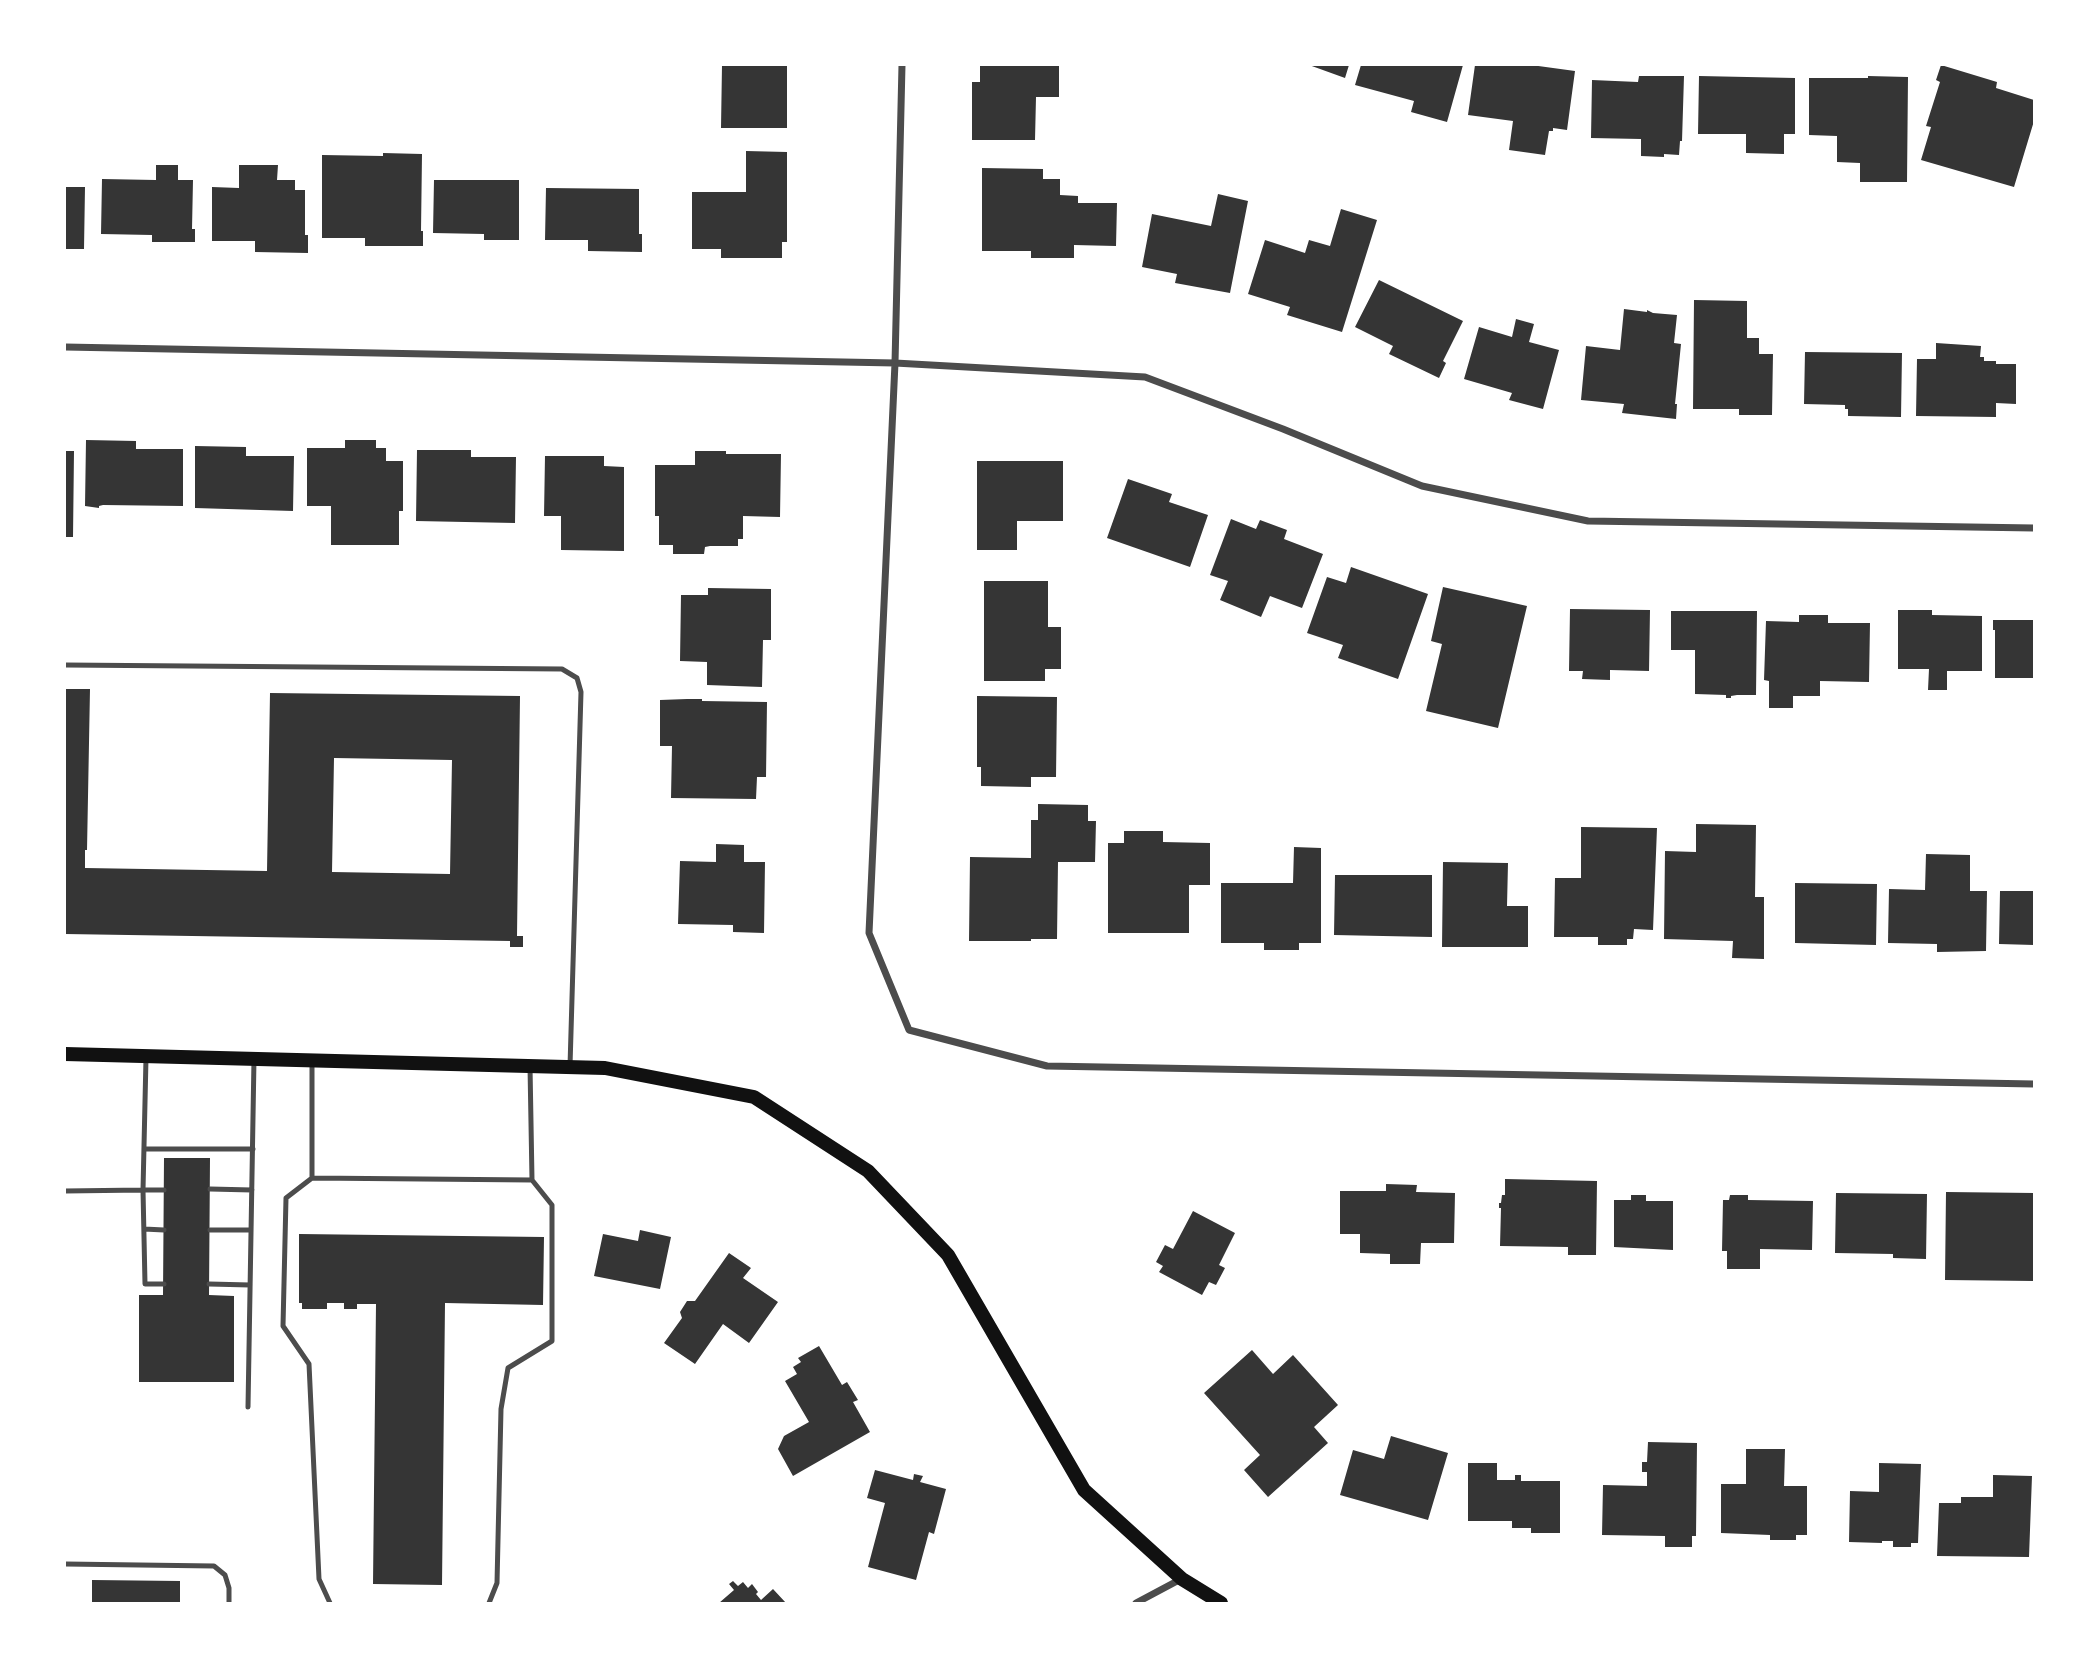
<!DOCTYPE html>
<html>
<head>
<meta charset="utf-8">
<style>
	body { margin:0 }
	#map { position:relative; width:2099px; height:1668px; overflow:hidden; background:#fff; font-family:Raleway,sans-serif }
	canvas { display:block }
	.frame { position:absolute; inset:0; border:66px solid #fff; pointer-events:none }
</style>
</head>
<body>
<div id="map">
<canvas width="2099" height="1668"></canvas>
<div class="frame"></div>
</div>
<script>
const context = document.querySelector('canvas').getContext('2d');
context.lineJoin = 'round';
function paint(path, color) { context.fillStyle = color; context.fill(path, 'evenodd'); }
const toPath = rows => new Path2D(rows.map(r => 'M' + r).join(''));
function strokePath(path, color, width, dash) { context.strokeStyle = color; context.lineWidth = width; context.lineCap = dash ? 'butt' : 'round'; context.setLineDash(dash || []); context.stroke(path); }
paint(toPath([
	[722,65,787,65,787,128,721,128],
	[980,65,1059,65,1059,97,1036,97,1035,140,972,140,972,82,980,82],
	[1309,65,1349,65,1345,78],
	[1361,65,1463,65,1447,122,1411,112,1414,101,1355,85],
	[1475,65,1531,65,1575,71,1567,130,1553,128,1553,131,1549,131,1545,155,1509,150,1513,121,1468,115],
	[1941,65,1997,82,1996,88,2034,100,2034,121,2014,187,1921,160,1931,127,1926,126,1940,82,1936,80],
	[1639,76,1684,76,1682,141,1680,141,1679,155,1664,154,1664,157,1641,156,1641,139,1591,138,1592,80,1638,82],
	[1699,76,1795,78,1795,134,1784,134,1784,154,1746,153,1746,134,1698,134],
	[1868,76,1908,77,1907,182,1860,182,1860,163,1837,162,1837,136,1809,135,1809,78,1868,78],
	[746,151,787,152,787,242,782,242,782,258,721,258,721,249,692,249,692,192,746,192],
	[383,153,422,154,421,231,423,231,423,246,365,246,365,238,322,238,322,155,383,156],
	[156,165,178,165,178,180,193,180,192,229,195,229,195,242,152,242,152,235,101,234,102,179,156,180],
	[239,165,278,165,277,180,295,180,295,190,305,190,305,235,308,235,308,253,255,252,255,241,212,241,212,187,239,188],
	[982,168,1043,169,1043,179,1060,179,1060,195,1078,196,1078,203,1117,203,1116,246,1074,245,1074,258,1031,258,1031,251,982,251],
	[434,180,519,180,519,240,484,240,484,234,433,233],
	[65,187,85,187,84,249,65,249],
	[546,188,639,189,639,234,642,234,642,252,588,251,588,240,545,240],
	[1218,194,1248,201,1230,293,1175,283,1177,274,1142,267,1152,214,1211,226],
	[1341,209,1377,220,1342,332,1287,315,1290,307,1248,294,1265,240,1305,253,1309,240,1330,246],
	[1379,280,1463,321,1443,361,1446,363,1439,378,1389,354,1393,346,1355,327],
	[1694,300,1747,301,1747,338,1759,338,1759,354,1773,354,1772,415,1739,415,1739,409,1693,409],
	[1624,309,1647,312,1647,310,1653,313,1677,315,1674,343,1681,344,1675,404,1677,404,1676,419,1622,413,1624,404,1581,400,1586,346,1620,350],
	[1516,319,1534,324,1529,342,1559,350,1543,409,1509,400,1512,393,1464,379,1479,327,1512,337],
	[1936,343,1981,346,1980,357,1984,357,1984,361,1996,361,1996,364,2016,364,2016,404,1996,403,1996,417,1916,416,1917,359,1936,359],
	[1805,352,1902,353,1901,417,1848,416,1848,409,1845,409,1845,405,1804,404],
	[86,440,136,441,136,449,183,449,183,506,103,505,99,506,99,508,85,506],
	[345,440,376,440,376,448,386,448,386,461,403,461,403,511,399,511,399,545,331,545,331,506,307,506,307,448,345,448],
	[195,446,246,447,246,456,294,456,293,511,195,508],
	[417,450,471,450,471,457,516,457,515,523,416,521],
	[65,451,74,451,73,537,65,537],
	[695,451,726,451,726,454,781,454,780,517,743,516,743,539,738,539,738,546,710,546,705,547,704,554,673,554,673,545,659,545,659,516,655,516,655,465,695,465],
	[545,456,604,456,604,466,624,467,624,551,561,550,561,516,544,516],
	[977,461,1063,461,1063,521,1017,521,1017,550,977,550],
	[1128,479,1172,494,1169,502,1208,515,1190,567,1107,538],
	[1231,519,1256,529,1260,520,1287,530,1284,539,1323,554,1302,608,1270,596,1261,617,1220,600,1228,581,1210,575],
	[1351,567,1428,594,1398,679,1338,658,1343,645,1307,633,1327,577,1346,583],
	[984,581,1048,581,1048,627,1061,627,1061,669,1045,669,1045,681,984,681],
	[1443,587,1527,606,1498,728,1426,711,1442,644,1431,641],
	[708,588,771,589,771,640,763,640,762,687,707,685,707,662,680,661,681,595,708,595],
	[1570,609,1650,610,1649,671,1610,670,1610,680,1582,679,1583,671,1569,671],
	[1898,610,1932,610,1932,615,1982,616,1982,671,1947,671,1947,690,1928,690,1929,669,1898,669],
	[1671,611,1757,611,1756,695,1737,695,1731,696,1731,698,1726,698,1726,695,1695,694,1695,650,1671,650],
	[1799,615,1828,615,1828,623,1870,623,1869,682,1820,681,1820,696,1793,696,1793,708,1769,708,1769,681,1764,680,1766,621,1799,622],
	[1993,620,2034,620,2034,678,1995,678,1995,630,1993,630],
	[65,689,90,689,87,850,85,850,85,868,267,871,270,693,520,696,517,936,523,936,523,947,510,947,510,941,65,934],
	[334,758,452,760,450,874,332,872],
	[977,696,1057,697,1056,777,1031,777,1031,787,981,786,981,767,977,767],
	[687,699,702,699,702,701,767,702,766,777,757,777,756,799,671,798,672,746,660,746,660,700],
	[1038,804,1088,805,1088,821,1096,821,1095,862,1058,862,1057,939,1031,939,1031,941,969,941,970,857,1031,858,1031,820,1038,820],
	[1696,824,1756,825,1755,897,1764,897,1764,959,1732,958,1733,941,1664,939,1665,851,1696,852],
	[1581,827,1657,828,1653,930,1634,929,1633,939,1627,939,1627,945,1598,945,1598,937,1554,937,1555,878,1581,878],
	[1124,831,1163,831,1163,842,1210,843,1210,885,1189,885,1189,933,1108,933,1108,843,1124,843],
	[716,844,744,845,744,862,765,862,764,933,733,932,733,925,678,924,680,861,716,862],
	[1294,847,1321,848,1321,943,1299,943,1299,950,1264,950,1264,943,1221,943,1221,883,1293,883],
	[1926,854,1970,855,1970,891,1987,891,1986,951,1937,952,1937,944,1888,943,1889,889,1925,890],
	[1443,862,1508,863,1507,906,1528,906,1528,947,1442,947],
	[1335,875,1432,875,1432,937,1334,935],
	[1795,883,1877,884,1876,945,1795,943],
	[2000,891,2034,891,2034,945,1999,944],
	[164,1158,210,1158,209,1295,234,1296,234,1382,139,1382,139,1295,163,1295],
	[1505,1179,1597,1181,1596,1255,1568,1255,1568,1247,1500,1246,1501,1208,1499,1208,1499,1203,1501,1203,1502,1195,1505,1195],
	[1386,1184,1417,1185,1416,1192,1455,1193,1454,1243,1421,1243,1420,1264,1390,1264,1390,1254,1360,1253,1360,1234,1340,1234,1340,1191,1386,1191],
	[1946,1192,2034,1193,2034,1281,1945,1280],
	[1836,1193,1927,1194,1926,1259,1893,1258,1893,1254,1835,1253],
	[1631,1195,1646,1195,1646,1201,1673,1201,1673,1250,1614,1247,1614,1200,1631,1200],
	[1730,1195,1748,1195,1748,1200,1813,1201,1812,1250,1760,1249,1760,1269,1727,1269,1727,1251,1722,1251,1723,1200,1729,1200],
	[1193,1211,1235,1233,1219,1265,1225,1268,1216,1285,1209,1282,1202,1295,1159,1272,1163,1266,1156,1262,1165,1245,1173,1249],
	[640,1230,671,1237,660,1289,594,1276,603,1234,638,1241],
	[299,1234,544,1237,543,1305,445,1303,442,1585,373,1584,376,1304,357,1304,357,1309,344,1309,344,1303,327,1303,327,1309,302,1309,302,1303,299,1303],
	[729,1253,751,1268,743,1278,778,1302,749,1343,723,1324,695,1364,664,1343,682,1318,680,1312,687,1301,695,1301],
	[819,1346,842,1385,847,1382,858,1400,853,1402,870,1432,793,1476,778,1449,784,1436,809,1422,785,1381,797,1374,793,1367,801,1362,798,1358],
	[1252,1350,1273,1374,1293,1355,1338,1405,1314,1427,1328,1443,1268,1497,1244,1470,1260,1455,1204,1393],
	[1391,1436,1448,1453,1428,1520,1340,1495,1353,1450,1384,1459],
	[1648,1442,1697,1443,1696,1536,1692,1536,1692,1547,1665,1547,1665,1536,1602,1535,1603,1485,1647,1486,1647,1472,1642,1472,1642,1462,1647,1462],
	[1746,1449,1785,1449,1784,1486,1807,1486,1807,1535,1796,1535,1796,1540,1770,1540,1770,1535,1721,1533,1721,1484,1746,1484],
	[1468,1463,1497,1463,1497,1480,1515,1480,1515,1475,1521,1475,1521,1481,1560,1481,1560,1533,1531,1533,1531,1528,1512,1528,1512,1521,1468,1521],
	[1879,1463,1921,1464,1918,1543,1911,1543,1911,1547,1893,1547,1893,1541,1882,1541,1882,1543,1849,1542,1850,1491,1879,1492],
	[875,1470,913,1480,914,1474,923,1476,920,1482,946,1489,934,1534,929,1532,916,1580,868,1567,885,1503,867,1498],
	[1993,1475,2032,1476,2029,1557,1937,1556,1939,1503,1961,1503,1961,1497,1993,1497],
	[92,1580,180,1581,180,1603,92,1603],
	[733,1581,738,1586,743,1582,748,1588,752,1584,758,1592,756,1594,761,1600,773,1589,786,1603,719,1603,734,1590,729,1584]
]), '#353535');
strokePath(toPath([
	[65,665,562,669,577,678,581,692,570,1066],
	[312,1063,312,1178,532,1180,530,1066],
	[144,1149,253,1149],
	[312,1178,286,1198,283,1326,309,1364,319,1579,330,1603],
	[210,1189,252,1190],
	[65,1191,143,1190,146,1058],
	[144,1229,164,1230],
	[210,1230,251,1230],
	[164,1284,145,1284,143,1190,164,1190],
	[209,1284,250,1285],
	[248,1407,254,1059],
	[65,1564,214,1566,225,1575,229,1588,229,1603],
	[489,1603,497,1583,501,1409,508,1368,552,1341,552,1205,532,1180]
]), '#4c4c4c', 5);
strokePath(toPath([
	[902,65,895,363,869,933,909,1030,1047,1066,2034,1084],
	[65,347,895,363,1145,377,1283,429,1422,486,1588,521,2034,528],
	[1136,1603,1181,1579]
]), '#4c4c4c', 7);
strokePath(toPath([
	[65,1054,605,1068,754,1097,868,1171,948,1255,1084,1490,1182,1579,1221,1603]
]), '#111', 14);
</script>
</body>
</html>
